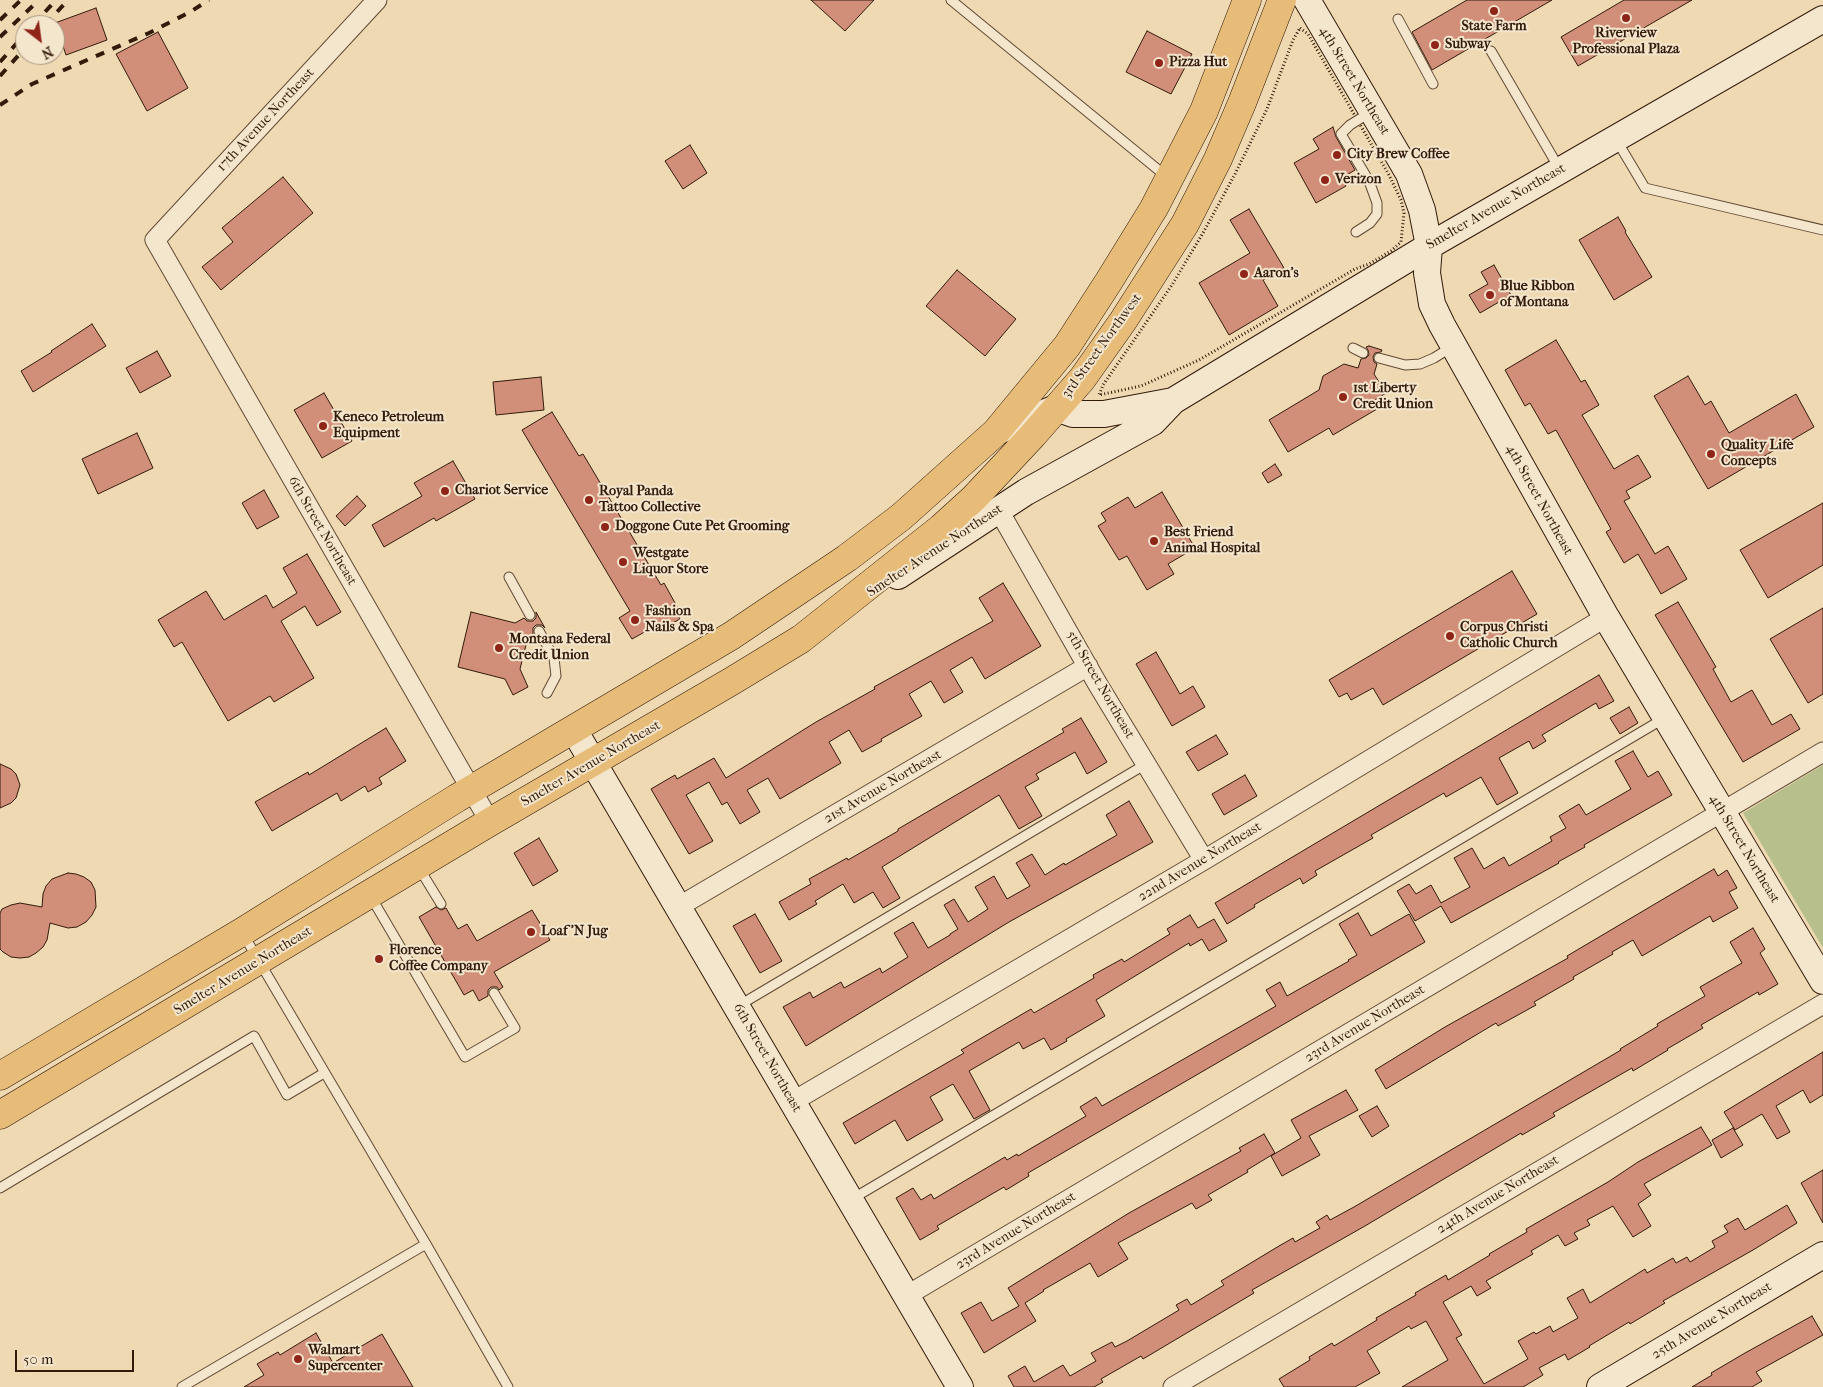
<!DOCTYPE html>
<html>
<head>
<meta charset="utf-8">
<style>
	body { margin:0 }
	#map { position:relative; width:1823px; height:1387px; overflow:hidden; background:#eed9b2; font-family:"IM FELL French Canon",serif }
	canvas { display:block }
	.north { position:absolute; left:15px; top:15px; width:50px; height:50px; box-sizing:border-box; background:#f4e6cd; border:1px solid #a7957f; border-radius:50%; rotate:150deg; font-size:14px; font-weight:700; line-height:20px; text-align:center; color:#331b0b }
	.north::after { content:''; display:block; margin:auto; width:18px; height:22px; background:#8f2418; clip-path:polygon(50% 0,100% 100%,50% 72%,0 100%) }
	.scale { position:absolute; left:15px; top:1350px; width:119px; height:22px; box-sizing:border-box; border:2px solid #331b0b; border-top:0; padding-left:6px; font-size:15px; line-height:18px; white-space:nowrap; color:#331b0b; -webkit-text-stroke:4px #f4e6cd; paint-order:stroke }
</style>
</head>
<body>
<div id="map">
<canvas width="1823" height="1387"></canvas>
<div class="north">N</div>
<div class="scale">50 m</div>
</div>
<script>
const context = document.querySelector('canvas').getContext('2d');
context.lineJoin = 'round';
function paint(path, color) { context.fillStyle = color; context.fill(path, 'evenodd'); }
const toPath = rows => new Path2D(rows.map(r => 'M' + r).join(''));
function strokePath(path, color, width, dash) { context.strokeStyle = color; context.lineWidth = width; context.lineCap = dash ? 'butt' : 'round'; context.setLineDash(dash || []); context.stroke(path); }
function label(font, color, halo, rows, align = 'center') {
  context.font = font + ' "IM FELL French Canon",serif'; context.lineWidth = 4; context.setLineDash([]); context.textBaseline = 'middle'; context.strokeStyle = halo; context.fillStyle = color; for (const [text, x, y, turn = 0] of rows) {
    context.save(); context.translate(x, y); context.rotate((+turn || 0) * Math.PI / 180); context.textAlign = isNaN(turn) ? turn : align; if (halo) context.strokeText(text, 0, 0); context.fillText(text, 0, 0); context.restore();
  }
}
paint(toPath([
	[1823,765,1823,948,1743,813]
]), '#b7bf8d');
const building = toPath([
	[811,0,874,0,845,31,811,0],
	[1467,0,1552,0,1432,70,1412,32,1467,0],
	[1624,0,1692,0,1578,66,1561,37,1624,0],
	[96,8,107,40,66,55,55,23,96,8],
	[1147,31,1192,54,1171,94,1126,72,1147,31],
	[158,32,188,88,147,111,116,54,158,32],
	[1333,127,1336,137,1355,170,1342,178,1346,186,1316,203,1294,163,1319,149,1313,139,1333,127],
	[690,145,707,173,683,189,665,161,690,145],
	[283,177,313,213,221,290,202,267,233,242,222,228,283,177],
	[1249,209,1284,268,1263,280,1278,306,1229,335,1199,283,1250,253,1230,220,1249,209],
	[1618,217,1626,231,1625,232,1652,277,1614,300,1579,240,1618,217],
	[1494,265,1511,295,1480,313,1469,295,1488,284,1481,272,1494,265],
	[957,270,1016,319,985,356,926,306,957,270],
	[92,324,106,346,33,392,21,371,52,352,51,351,92,324],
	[1556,340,1581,382,1585,380,1599,405,1582,415,1614,469,1638,455,1651,477,1626,491,1630,498,1624,501,1655,554,1668,546,1687,579,1661,594,1638,554,1624,563,1606,532,1611,529,1556,430,1548,434,1530,403,1525,406,1505,370,1556,340],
	[1369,346,1382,350,1381,352,1375,353,1373,357,1374,362,1377,364,1374,374,1386,393,1372,402,1377,409,1333,435,1329,428,1288,452,1269,420,1319,390,1323,376,1344,364,1358,368,1361,359,1366,358,1369,355,1368,350,1366,347,1369,346],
	[157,351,171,376,140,393,126,368,157,351],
	[1688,376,1705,405,1711,401,1729,433,1796,394,1814,427,1708,489,1654,396,1688,376],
	[541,377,544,410,496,415,493,382,541,377],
	[324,393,352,441,322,458,294,410,324,393],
	[552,412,579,456,583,454,661,585,664,583,680,612,677,614,680,619,662,629,659,624,632,639,619,618,630,611,522,430,552,412],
	[137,433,153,468,98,494,82,459,137,433],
	[453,461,475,499,436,521,434,518,384,547,372,525,422,496,414,483,453,461],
	[1275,464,1282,475,1268,483,1262,473,1275,464],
	[264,490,279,517,257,529,242,503,264,490],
	[1162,492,1195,548,1168,564,1174,574,1147,590,1127,556,1119,560,1098,526,1106,521,1101,513,1128,497,1135,508,1162,492],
	[357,496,366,506,345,526,336,516,357,496],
	[1823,503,1823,565,1768,598,1740,550,1823,503],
	[307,554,341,612,317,626,305,606,281,621,314,678,274,702,270,696,228,721,182,642,174,647,158,620,206,591,224,620,266,595,273,608,297,593,283,568,307,554],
	[1512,571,1537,614,1383,705,1373,688,1351,700,1347,693,1339,697,1329,680,1512,571],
	[1003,583,1041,646,985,679,972,657,950,670,963,692,944,703,931,681,909,694,922,716,881,739,882,741,862,752,849,730,829,742,841,763,780,799,768,778,747,790,760,812,740,824,727,802,722,805,709,782,686,795,713,841,689,854,651,789,675,775,677,779,714,758,726,778,752,762,816,722,875,689,874,687,993,621,979,598,1003,583],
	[1678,602,1716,667,1713,669,1731,702,1752,690,1772,725,1791,714,1800,729,1743,762,1655,615,1678,602],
	[1823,608,1823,694,1808,703,1770,639,1823,608],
	[471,612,515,623,524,618,527,621,533,621,536,618,536,612,545,628,542,625,536,625,533,628,533,634,528,637,520,669,528,687,513,695,505,679,458,667,471,612],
	[1156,652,1180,694,1193,686,1205,707,1172,726,1136,664,1156,652],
	[1599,675,1614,701,1599,709,1596,703,1542,735,1546,741,1533,749,1529,741,1499,758,1518,793,1497,805,1481,777,1446,797,1444,793,1371,835,1373,838,1315,871,1317,875,1303,884,1300,878,1254,905,1255,907,1227,924,1215,903,1599,675],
	[1629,707,1638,723,1620,734,1610,718,1629,707],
	[1081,718,1107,762,1087,774,1075,752,1036,774,1039,779,1025,787,1042,816,1019,829,999,795,882,867,900,898,883,908,873,892,854,903,843,884,815,901,817,904,789,920,779,902,811,884,809,879,847,858,848,860,898,831,898,829,1064,732,1062,729,1081,718],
	[386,728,406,761,379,778,382,784,368,792,365,786,341,801,337,793,272,831,255,802,308,772,309,775,386,728],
	[1216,735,1228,754,1198,771,1186,752,1216,735],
	[1633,751,1648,777,1658,771,1672,795,1584,845,1585,847,1558,862,1559,863,1451,923,1441,906,1415,921,1397,891,1409,884,1416,894,1431,885,1441,903,1470,887,1454,858,1472,848,1484,869,1504,857,1509,866,1552,841,1550,837,1566,828,1559,816,1579,804,1586,815,1631,789,1615,761,1633,751],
	[0,764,11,769,16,774,20,785,16,798,11,803,0,808,0,764],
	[1245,775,1257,796,1224,815,1212,794,1245,775],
	[1129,801,1153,842,1009,922,806,1046,783,1007,810,992,813,998,841,982,844,988,880,968,882,973,908,957,894,933,913,922,928,948,950,935,950,934,958,929,944,905,954,899,968,922,988,909,975,887,994,876,1007,899,1030,886,1016,863,1032,854,1045,875,1064,863,1065,865,1117,835,1106,815,1129,801],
	[539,838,558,871,533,886,514,853,539,838],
	[1714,869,1718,876,1727,870,1737,888,1729,892,1738,908,1713,922,1710,916,1642,956,1633,940,1612,952,1613,954,1573,977,1574,979,1534,1002,1536,1005,1498,1026,1496,1023,1386,1089,1375,1070,1445,1027,1568,958,1567,956,1714,869],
	[68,873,76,874,84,877,91,882,95,890,96,907,92,915,86,922,77,927,68,928,50,923,47,940,43,947,36,953,29,957,20,958,11,957,3,952,0,949,0,913,2,909,11,905,20,903,42,907,43,894,46,886,52,879,68,873],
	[436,907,441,910,446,908,458,929,467,924,477,941,532,910,550,940,494,972,503,987,499,990,497,987,491,987,488,990,488,996,479,1001,473,990,464,995,419,917,436,907],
	[1358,913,1371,936,1409,914,1425,942,1028,1173,1029,1176,1006,1190,1004,1187,937,1226,939,1229,920,1240,896,1198,913,1188,921,1200,931,1194,934,1199,1005,1157,1007,1160,1017,1154,1018,1156,1086,1116,1080,1107,1096,1097,1102,1106,1276,1006,1266,990,1280,982,1287,996,1349,961,1348,960,1357,955,1339,924,1358,913],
	[755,914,782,961,760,973,733,926,755,914],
	[1190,915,1198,928,1214,919,1227,941,1209,951,1202,939,1190,946,1189,943,1096,1000,1105,1016,1066,1039,1067,1041,1051,1050,1044,1038,1023,1049,1019,1042,969,1071,990,1110,974,1119,953,1084,930,1097,943,1120,907,1141,895,1120,855,1144,843,1123,964,1053,961,1050,1031,1009,1034,1013,1094,978,1093,975,1122,959,1124,962,1170,934,1167,929,1190,915],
	[1753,928,1765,949,1760,953,1778,984,1759,995,1758,992,1701,1025,1703,1028,1667,1049,1668,1050,1633,1071,1632,1068,1553,1113,1555,1116,1522,1135,1521,1133,1365,1226,1252,1290,1254,1293,1143,1359,1141,1356,1101,1379,1103,1382,1094,1387,1014,1387,1008,1376,1025,1366,1034,1382,1063,1365,1070,1376,1096,1361,1091,1353,1112,1342,1115,1347,1127,1341,1179,1310,1176,1305,1187,1299,1191,1305,1224,1285,1221,1281,1279,1246,1293,1238,1295,1242,1320,1228,1316,1222,1327,1215,1330,1220,1354,1207,1621,1050,1620,1049,1658,1026,1657,1024,1705,996,1700,987,1742,963,1730,942,1753,928],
	[1823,1052,1823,1095,1810,1103,1803,1090,1776,1106,1790,1132,1777,1139,1762,1114,1735,1130,1724,1112,1823,1052],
	[1346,1090,1358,1110,1309,1136,1320,1155,1282,1176,1271,1156,1301,1138,1291,1120,1346,1090],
	[1377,1106,1389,1126,1372,1137,1359,1116,1377,1106],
	[1701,1127,1712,1145,1644,1184,1651,1195,1638,1204,1651,1226,1633,1237,1613,1206,1587,1220,1590,1225,1574,1233,1578,1239,1565,1246,1558,1235,1531,1251,1533,1254,1486,1281,1491,1288,1477,1296,1471,1286,1443,1302,1462,1335,1456,1338,1484,1384,1528,1359,1518,1341,1534,1332,1536,1334,1550,1326,1553,1332,1578,1318,1567,1298,1583,1289,1590,1303,1645,1269,1647,1273,1673,1258,1676,1263,1687,1257,1690,1262,1715,1247,1712,1241,1728,1232,1724,1226,1738,1218,1745,1230,1787,1205,1797,1223,1753,1250,1663,1301,1665,1303,1630,1324,1629,1322,1589,1346,1590,1347,1568,1360,1565,1354,1539,1368,1543,1375,1523,1387,1402,1387,1448,1360,1426,1321,1411,1329,1409,1326,1367,1351,1380,1373,1355,1387,1284,1387,1279,1379,1310,1360,1309,1357,1332,1343,1334,1346,1377,1320,1376,1318,1416,1295,1415,1293,1446,1275,1448,1280,1490,1255,1489,1254,1527,1232,1526,1229,1608,1182,1638,1162,1701,1127],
	[1733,1128,1743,1145,1721,1158,1712,1140,1733,1128],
	[1264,1134,1275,1153,1247,1170,1248,1172,1208,1195,1212,1200,1196,1209,1192,1203,1118,1243,1128,1259,1098,1277,1090,1263,1043,1290,1044,1291,1025,1303,1036,1321,984,1353,961,1313,981,1302,992,1321,1019,1306,1008,1288,1129,1213,1241,1151,1239,1148,1264,1134],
	[1823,1170,1823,1223,1801,1183,1823,1170],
	[1812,1316,1823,1335,1756,1372,1762,1381,1752,1387,1692,1387,1712,1375,1711,1373,1745,1353,1812,1316],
	[316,1333,333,1363,382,1334,413,1387,244,1387,264,1375,257,1364,278,1352,280,1355,316,1333]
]);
paint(building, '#d18e79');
strokePath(building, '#331b0b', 1);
const lane = toPath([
	[951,0,1167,177],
	[1398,19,1433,84],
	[1491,51,1559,168],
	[1617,141,1645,188,1823,230],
	[1356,232,1370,223,1377,214,1377,203,1369,181,1341,134,1350,125,1371,112],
	[1353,348,1363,353],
	[1379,358,1405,365,1420,364,1434,358,1453,346],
	[509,577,530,615],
	[539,631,554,658,556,676,547,693],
	[419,868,441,904],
	[371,897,465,1057,515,1028,494,993],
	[738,1006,1146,764],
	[0,1188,254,1036,287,1095,324,1073],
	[852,1199,1663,719],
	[426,1244,508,1387],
	[182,1387,426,1244,243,934]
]);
const street = toPath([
	[377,0,155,240,490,822],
	[998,509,1097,683,1204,860],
	[678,907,1088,666],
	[792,1102,1204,860,1606,617],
	[906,1296,1823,752],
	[1173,1387,1823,1004]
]);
const secondary = toPath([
	[1307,0,1409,174,1422,210,1429,246,1427,273,1432,304,1442,325,1606,617,1823,981],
	[996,432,1056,408,1073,414,1104,414,1173,401],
	[898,576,1026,492,1153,422,1173,401,1429,246,1823,19],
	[574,730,960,1387],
	[1600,1387,1823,1255]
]);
const highway = toPath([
	[0,1076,242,932,457,798,731,636,847,558,901,517,996,432,1067,346,1109,281,1154,208,1204,111,1247,0],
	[0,1115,490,822,732,681,801,639,941,528,974,498,1033,435,1082,379,1123,321,1185,224,1218,159,1242,103,1282,0]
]);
strokePath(lane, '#624a35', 11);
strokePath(street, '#624a35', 21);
strokePath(secondary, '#331b0b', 28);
strokePath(highway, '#331b0b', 29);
strokePath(toPath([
	[1300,28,1308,34,1389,175,1401,200,1404,213,1401,242,1391,251,1369,264,1355,269,1199,360,1141,386,1099,395,1103,385,1172,285,1203,233,1235,174,1267,109,1293,40,1300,28]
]), '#331b0b', 3, [1, 2.5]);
strokePath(lane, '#f4e6cd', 9);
strokePath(street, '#f4e6cd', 19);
strokePath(secondary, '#f4e6cd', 26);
strokePath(highway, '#e7bc79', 28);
strokePath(toPath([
	[0,20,21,0],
	[33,25,56,0],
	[45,25,68,0],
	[0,37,39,0],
	[0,62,25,34],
	[0,76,25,48],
	[0,105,32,84,149,33,190,12,209,0]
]), '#331b0b', 4, [9, 9]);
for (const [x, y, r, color] of [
	[1494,11,5,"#8f2418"],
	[1626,18,5,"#8f2418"],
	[1435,45,5,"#8f2418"],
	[1159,63,5,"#8f2418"],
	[1337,155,5,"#8f2418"],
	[1325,180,5,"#8f2418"],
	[1244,274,5,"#8f2418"],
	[1490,295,5,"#8f2418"],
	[1343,397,5,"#8f2418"],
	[323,426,5,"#8f2418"],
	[1711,454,5,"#8f2418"],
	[445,491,5,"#8f2418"],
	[589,500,5,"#8f2418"],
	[605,527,5,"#8f2418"],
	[1154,541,5,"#8f2418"],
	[623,562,5,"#8f2418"],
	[635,620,5,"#8f2418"],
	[1450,636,5,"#8f2418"],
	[499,648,5,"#8f2418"],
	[531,932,5,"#8f2418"],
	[379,959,5,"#8f2418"],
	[298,1359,5,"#8f2418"]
]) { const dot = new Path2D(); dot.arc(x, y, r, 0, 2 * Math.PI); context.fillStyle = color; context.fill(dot); strokePath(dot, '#f4e6cd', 2); }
label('bold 14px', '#331b0b', '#f4e6cd', [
	["State Farm",1494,27,"center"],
	["Riverview",1626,34,"center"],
	["Professional Plaza",1626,50,"center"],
	["Subway",1445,45],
	["Pizza Hut",1169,63],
	["City Brew Coffee",1347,155],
	["Verizon",1335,180],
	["Aaron's",1254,274],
	["Blue Ribbon",1500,287],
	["of Montana",1500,303],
	["1st Liberty",1353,389],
	["Credit Union",1353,405],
	["Keneco Petroleum",333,418],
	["Equipment",333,434],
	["Quality Life",1721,446],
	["Concepts",1721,462],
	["Chariot Service",455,491],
	["Royal Panda",599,492],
	["Tattoo Collective",599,508],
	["Doggone Cute Pet Grooming",615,527],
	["Best Friend",1164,533],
	["Animal Hospital",1164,549],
	["Westgate",633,554],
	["Liquor Store",633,570],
	["Fashion",645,612],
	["Nails & Spa",645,628],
	["Corpus Christi",1460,628],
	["Catholic Church",1460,644],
	["Montana Federal",509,640],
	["Credit Union",509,656],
	["Loaf 'N Jug",541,932],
	["Florence",389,951],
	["Coffee Company",389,967],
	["Walmart",308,1351],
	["Supercenter",308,1367]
], 'left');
label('14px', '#331b0b', '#f4e6cd', [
	["4th Street Northeast",1354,81,59],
	["17th Avenue Northeast",266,120,-47],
	["Smelter Avenue Northeast",1496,207,-30],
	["3rd Street Northwest",1102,346,-54],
	["4th Street Northeast",1539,500,61],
	["6th Street Northeast",322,531,60],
	["Smelter Avenue Northeast",935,551,-33],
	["5th Street Northeast",1100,685,60],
	["Smelter Avenue Northeast",591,764,-30],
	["21st Avenue Northeast",883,787,-30],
	["4th Street Northeast",1744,849,59],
	["22nd Avenue Northeast",1200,862,-31],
	["Smelter Avenue Northeast",243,971,-31],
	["23rd Avenue Northeast",1365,1024,-31],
	["6th Street Northeast",767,1058,60],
	["24th Avenue Northeast",1498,1195,-31],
	["23rd Avenue Northeast",1016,1231,-31],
	["25th Avenue Northeast",1712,1321,-31]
]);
</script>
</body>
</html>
